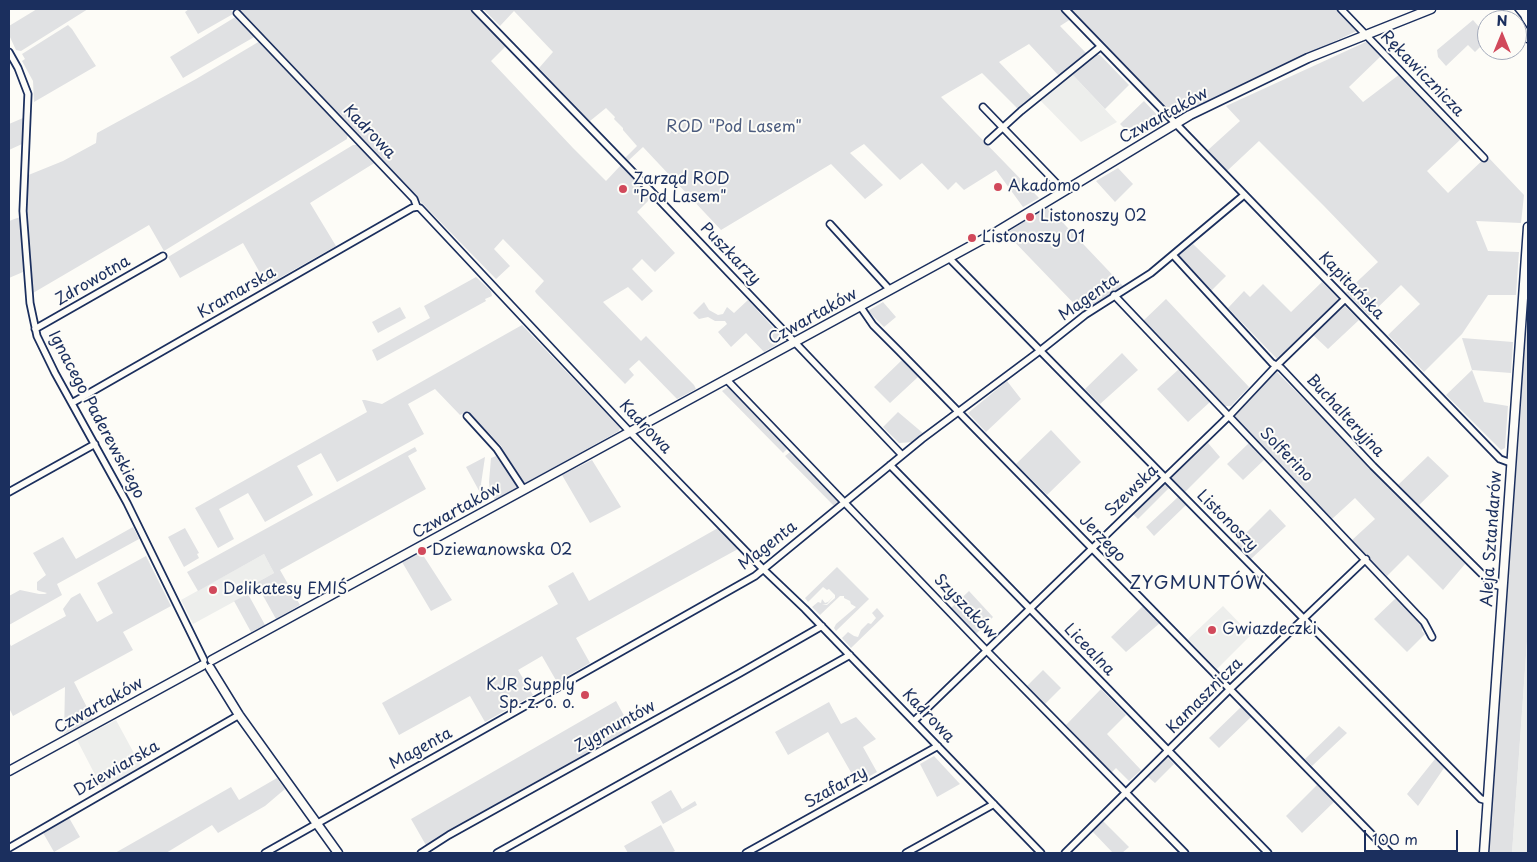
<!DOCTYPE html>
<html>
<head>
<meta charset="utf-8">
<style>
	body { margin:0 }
	#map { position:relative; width:1537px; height:862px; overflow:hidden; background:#fdfcf7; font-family:"Playpen Sans",sans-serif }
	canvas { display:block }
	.frame { position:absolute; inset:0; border:10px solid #1b2f5e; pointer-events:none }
	.north { position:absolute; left:1477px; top:10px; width:50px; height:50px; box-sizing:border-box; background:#fdfcf7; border:1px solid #a3aaba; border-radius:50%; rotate:0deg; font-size:14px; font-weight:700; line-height:20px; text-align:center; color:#1b2f5e }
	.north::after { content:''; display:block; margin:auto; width:18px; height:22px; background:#d1495b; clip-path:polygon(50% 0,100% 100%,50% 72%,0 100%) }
	.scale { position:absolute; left:1364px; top:830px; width:94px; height:22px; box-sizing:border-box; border:2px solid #1b2f5e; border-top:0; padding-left:6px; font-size:15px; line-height:18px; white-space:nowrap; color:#1b2f5e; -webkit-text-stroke:4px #fdfcf7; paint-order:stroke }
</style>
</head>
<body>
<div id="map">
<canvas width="1537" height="862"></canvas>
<div class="frame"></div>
<div class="north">N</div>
<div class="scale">100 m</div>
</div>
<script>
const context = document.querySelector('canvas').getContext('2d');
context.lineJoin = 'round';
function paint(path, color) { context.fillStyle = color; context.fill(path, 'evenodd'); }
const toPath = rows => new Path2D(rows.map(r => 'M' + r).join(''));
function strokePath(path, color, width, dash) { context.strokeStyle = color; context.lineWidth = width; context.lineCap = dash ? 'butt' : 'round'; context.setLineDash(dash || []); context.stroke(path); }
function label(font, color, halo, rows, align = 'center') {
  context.font = font + ' "Playpen Sans",sans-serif'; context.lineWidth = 4; context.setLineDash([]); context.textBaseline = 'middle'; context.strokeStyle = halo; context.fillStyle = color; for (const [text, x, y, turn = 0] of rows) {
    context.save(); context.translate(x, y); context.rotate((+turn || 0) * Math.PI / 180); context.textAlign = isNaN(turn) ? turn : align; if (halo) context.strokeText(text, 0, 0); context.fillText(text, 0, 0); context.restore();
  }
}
paint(toPath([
	[1071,73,1117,122,1081,142,1039,99],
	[264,554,274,573,256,583,259,588,193,624,181,600],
	[1223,606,1251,635,1217,669,1188,639],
	[1528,627,1528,853,1512,853],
	[116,720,142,768,103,790,77,740]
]), '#edeeec');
paint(toPath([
	[37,9,88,9,21,51,16,50,9,35,9,26],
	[189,9,231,9,233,14,198,34,185,12],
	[237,9,470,9,506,46,491,61,573,148,606,181,621,165,651,198,637,212,675,253,655,272,642,259,632,269,653,291,642,301,628,287,603,302,641,341,646,336,694,385,696,389,677,399,639,360,629,369,634,375,625,384,536,293,535,291,544,281,503,239,494,249,510,266,496,279,418,199,416,200],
	[483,9,1061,9,1071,19,1060,26,1087,54,1060,77,1029,44,999,62,1034,99,1020,111,982,73,941,97,1039,198,1023,207,996,170,964,190,956,182,948,190,922,163,900,180,864,144,850,153,883,185,865,199,831,164,721,230,643,147,628,161,625,158,637,146,623,130,623,128,614,119,615,117,606,108,590,121,539,68,553,52,514,11,500,26],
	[1066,9,1338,9,1359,30,1175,116],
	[237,16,256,36,183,78,170,57],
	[1473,20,1487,36,1487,40,1475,52,1468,45,1446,66,1438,57,1437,50],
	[68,25,72,29,96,66,34,102,33,81,22,61,25,59,22,54],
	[260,41,348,133,347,139,164,251,149,225,33,293,24,207,28,190,26,176,63,161,96,143,97,133,196,79],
	[1368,41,1382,55,1349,87,1363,102,1400,74,1462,138,1427,171,1448,193,1487,156,1524,195,1521,223,1476,221,1488,251,1519,252,1516,295,1488,295,1462,334,1424,372,1388,335,1420,304,1401,285,1369,316,1346,292,1378,262,1324,206,1259,141,1227,171,1208,150,1240,121,1226,106],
	[1094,55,1100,55,1129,85,1105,109,1071,73],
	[1144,101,1161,119,1161,124,1135,139,1120,124],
	[23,118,22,144,9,150,9,124],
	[353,145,360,145,376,162,310,203,336,246,267,285,243,243,180,278,168,257],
	[1118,168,1133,184,1115,202,1096,181],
	[1048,207,1123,286,1083,313,1006,233],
	[20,217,23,272,9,278,9,221],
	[1193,244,1226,276,1211,291,1178,257,1179,255],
	[476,277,491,291,492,296,485,299,486,301,377,361,372,350,430,318,424,306],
	[1322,282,1339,300,1278,360,1228,308,1244,291,1250,297,1263,284,1291,312],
	[1166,299,1249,387,1231,406,1225,406,1143,321],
	[748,300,779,334,781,342,764,352,746,333,731,347,718,332,727,324,725,321,715,321,708,317,699,319,693,313,704,302,709,310,718,315,723,314,727,307,734,313],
	[883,302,896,317,884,327,868,311],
	[1344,305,1359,320,1328,349,1313,335],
	[400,307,406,318,378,333,372,322],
	[1528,307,1528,627,1512,853,1489,853],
	[522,325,620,428,619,431,524,484,500,454,498,449,502,447,468,411,460,415,435,389,408,404,424,434,337,482,321,453,297,466,313,495,265,522,248,493,219,509,234,539,218,548,195,508,367,412,362,400,365,400,382,404],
	[1462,338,1513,342,1511,373,1472,370,1484,402,1508,406,1505,448,1501,450,1446,395,1472,370],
	[1122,353,1138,370,1100,404,1085,389],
	[902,360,918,377,890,403,874,387],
	[1179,369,1210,402,1188,422,1157,389],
	[1275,370,1465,564,1443,590,1408,555,1387,576,1352,540,1375,519,1355,498,1332,519,1238,420,1234,415],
	[1007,381,1021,399,986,432,968,413],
	[728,387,787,449,783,453,722,391],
	[898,412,924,434,914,442,899,443,883,427],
	[1051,430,1081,462,1047,495,1016,464],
	[1208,443,1220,457,1185,492,1171,478],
	[1249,443,1265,459,1243,480,1227,464],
	[415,447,417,451,408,456,426,489,280,570,300,605,276,619,256,583,274,573,264,554,198,591,187,572],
	[790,452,839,503,834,506,785,456],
	[496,456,519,487,495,500,490,491,489,482,491,458],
	[1428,456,1449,476,1418,506,1398,485],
	[485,457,481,484,485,497,483,498,466,467],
	[592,460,621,507,590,523,562,475],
	[1162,484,1166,484,1169,488,1138,519,1132,513],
	[1178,497,1186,505,1154,536,1146,527],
	[1270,509,1286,526,1251,559,1236,543],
	[133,527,139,539,57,584,62,595,9,625,9,596,20,590,39,594,45,594,47,593,39,591,37,590,37,582,46,575,33,553,63,537,76,559],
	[185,528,199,553,197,554,199,558,184,567,168,537],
	[718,528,738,549,576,638,590,663,557,682,542,656,518,670,533,695,485,722,470,696,399,735,382,703,558,604,548,586,573,572,589,601],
	[421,552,452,600,431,611,402,562],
	[146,556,171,606,123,632,133,650,74,682,93,719,64,734,65,687,13,716,9,708,9,642,11,646,66,616,63,609,71,598,80,593,97,622,113,613,97,583],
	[837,567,869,599,836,631,834,628,836,624,856,607,851,604,850,601,844,598,844,596,840,596,820,615,812,607,818,602,821,603,822,599,825,603,828,602,834,596,827,604,822,604,827,605,835,598,835,595,829,589,827,590,823,587,808,602,805,598],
	[969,591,993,617,976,634,951,608],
	[248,594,265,625,251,632,234,601],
	[1396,598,1422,624,1422,631,1425,634,1407,652,1374,619],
	[1143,606,1160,623,1126,652,1111,637],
	[877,608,884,616,851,648,842,638,848,632,854,636,858,637,861,630,868,623,871,624,876,618,872,613],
	[1043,670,1061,688,1045,704,1027,686],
	[1101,689,1126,715,1107,734,1141,770,1129,781,1116,768,1111,773,1066,725],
	[616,701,632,730,436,839,427,847,411,819],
	[829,702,841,724,856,717,876,739,863,747,877,772,857,783,828,732,788,755,775,732],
	[1241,707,1251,717,1219,748,1209,738],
	[1339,726,1347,733,1312,766,1305,759],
	[934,756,960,784,937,797,920,764],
	[1167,757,1174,764,1155,783,1148,777],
	[1435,759,1444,768,1418,806,1407,794],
	[277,778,285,789,265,806,218,833,212,825,166,853,115,853,231,787,239,800],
	[1317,785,1334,802,1302,833,1286,816],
	[671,790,682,809,695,801,697,805,663,824,651,802],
	[68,816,80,837,54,852,42,831],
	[1103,821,1129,847,1122,853,1113,853,1092,831],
	[661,825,675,851,671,853,628,853,624,846]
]), '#e0e1e3');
const street = toPath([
	[475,9,629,168,902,455],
	[1065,9,1500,459,1511,463],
	[1341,9,1484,158],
	[237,13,414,199,417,207,420,208,630,432,763,569,805,609,1041,853],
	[9,52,18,68,28,94,23,211,30,303,37,336,55,373,127,503,204,660],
	[983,107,1063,190],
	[988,141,1021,111,1100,47],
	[830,224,890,290],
	[1173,255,1272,363,1281,368,1373,466,1492,584,1503,587],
	[949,258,1481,799,1488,801],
	[1114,295,1424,622,1432,637],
	[860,306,873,325,899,351,1390,853],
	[35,329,163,256],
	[726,379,986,650,1185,853],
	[72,403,412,208,417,207],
	[467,416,497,449,524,490],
	[890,465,1268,853],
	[9,492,95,444],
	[914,721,1229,416,1276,366,1345,299],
	[9,848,239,715],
	[265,853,755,576,922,439,1041,350,1085,315,1151,273,1244,195],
	[421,853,449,835,740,673,822,626],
	[497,853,850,655],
	[746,853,938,746],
	[906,853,994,804],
	[1065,853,1230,689,1366,559]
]);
const secondary = toPath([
	[1508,9,1517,20],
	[1517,21,1528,38],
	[212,660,998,231,1190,115,1308,58,1431,9],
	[210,668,239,715,338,853],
	[9,771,203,665],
	[1484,853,1528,227]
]);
strokePath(street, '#1b2f5e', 9);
strokePath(secondary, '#1b2f5e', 11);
strokePath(street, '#fdfcf7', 5.5);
strokePath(secondary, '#fdfcf7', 8);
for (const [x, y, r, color] of [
	[998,187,5,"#d1495b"],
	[623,189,5,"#d1495b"],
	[1030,217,5,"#d1495b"],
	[972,238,5,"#d1495b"],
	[422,551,5,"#d1495b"],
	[213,590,5,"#d1495b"],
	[1212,630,5,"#d1495b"],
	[585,695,5,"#d1495b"]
]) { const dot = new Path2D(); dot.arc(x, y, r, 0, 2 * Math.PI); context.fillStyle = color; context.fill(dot); strokePath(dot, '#fdfcf7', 2); }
label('16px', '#1b2f5e', '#fdfcf7', [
	["Rękawicznicza",1422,74,46],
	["Czwartaków",1164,116,-29],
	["Kadrowa",369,132,46],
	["Puszkarzy",730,254,46],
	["Zdrowotna",93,281,-30],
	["Kapitańska",1351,286,46],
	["Kramarska",237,293,-30],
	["Magenta",1089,298,-35],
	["Czwartaków",813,317,-29],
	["Ignacego Paderewskiego",96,415,62],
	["Buchalteryjna",1345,416,47],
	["Kadrowa",645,427,46],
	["Solferino",1286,455,46],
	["Szewska",1132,491,-44],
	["Czwartaków",457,511,-29],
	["Listonoszy",1227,521,45],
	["Jerzego",1102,539,46],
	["Aleja Sztandarów",1492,539,-86],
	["Magenta",768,546,-38],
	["Szyszaków",965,607,46],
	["Licealna",1089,650,46],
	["Kamasznicza",1205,696,-45],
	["Czwartaków",99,706,-29],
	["Kadrowa",928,716,46],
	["Zygmuntów",615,727,-29],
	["Magenta",421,749,-29],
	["Dziewiarska",117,769,-30],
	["Szafarzy",836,788,-29]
]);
label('16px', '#4c5c7f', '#fdfcf7', [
	["ROD \"Pod Lasem\"",734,128]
]);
label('16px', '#1b2f5e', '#fdfcf7', [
	["Zarząd ROD",633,180],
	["\"Pod Lasem\"",633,198],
	["Akadomo",1008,187],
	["Listonoszy 02",1040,217],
	["Listonoszy 01",982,238],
	["Dziewanowska 02",432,551],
	["Delikatesy EMIŚ",223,590],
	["Gwiazdeczki",1222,630],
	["KJR Supply",575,686,"right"],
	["Sp. z. o. o.",575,704,"right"]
], 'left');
context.letterSpacing = '1px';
label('18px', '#1b2f5e', '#fdfcf7', [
	["ZYGMUNTÓW",1197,584]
]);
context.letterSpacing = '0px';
</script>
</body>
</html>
